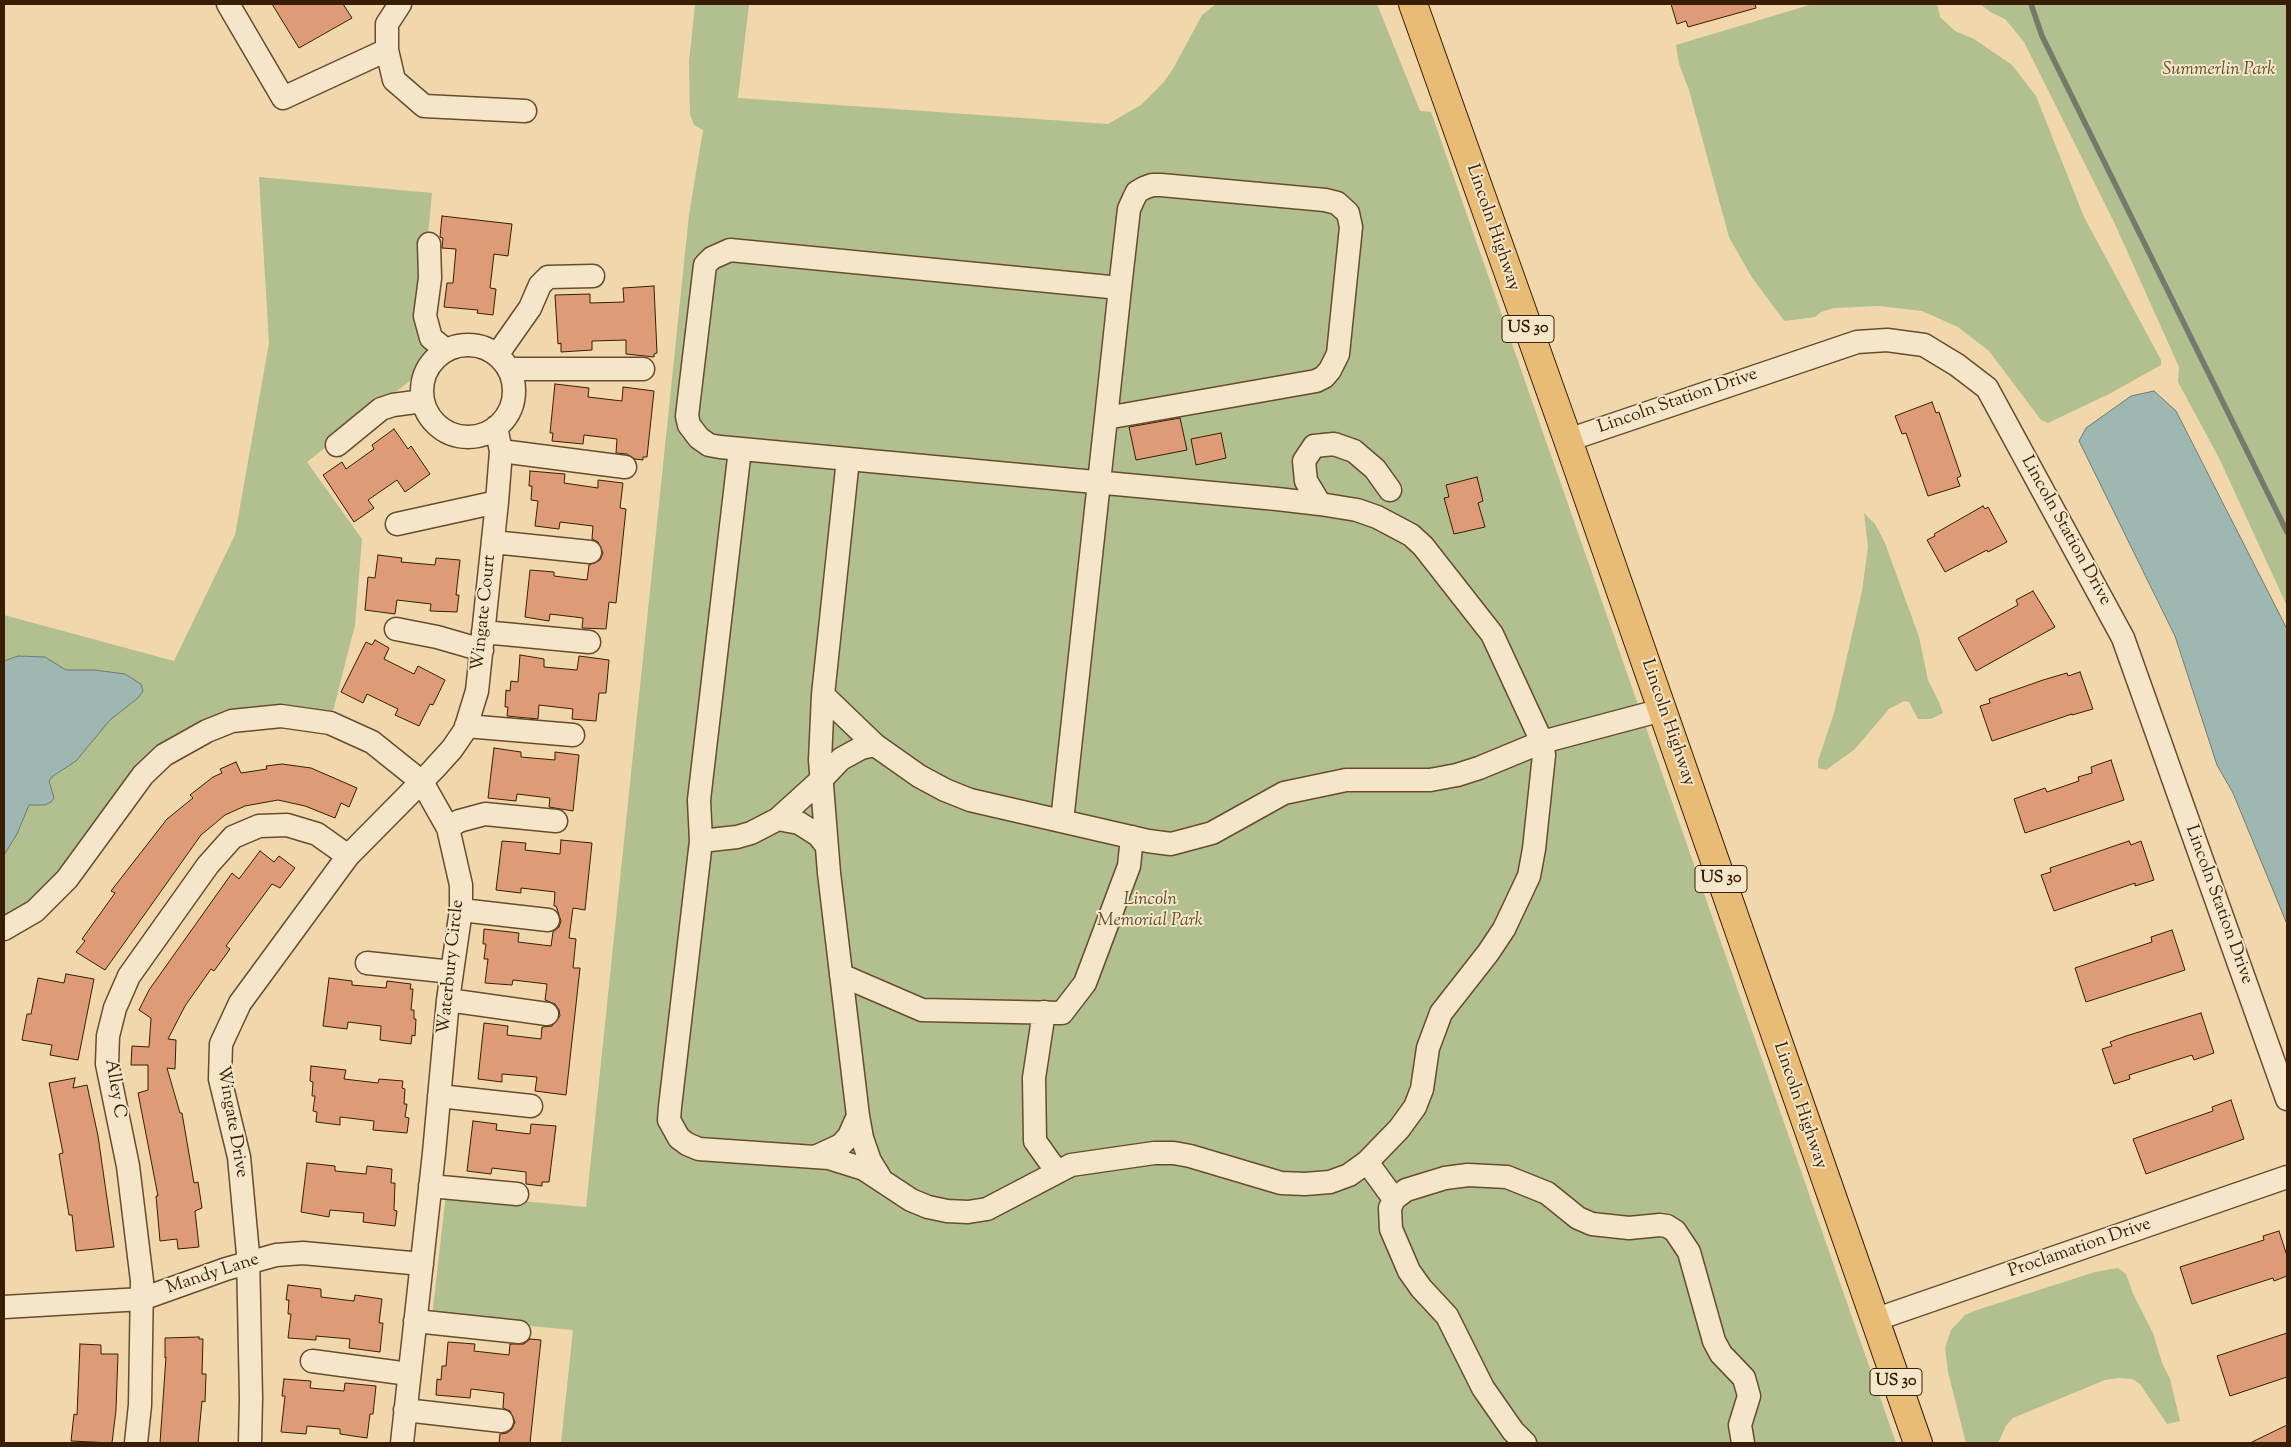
<!DOCTYPE html>
<html>
<head>
<meta charset="utf-8">
<style>
	body { margin:0 }
	#map { position:relative; width:2291px; height:1447px; overflow:hidden; background:#f0d7ac; font-family:"Sorts Mill Goudy",serif }
	canvas { display:block }
	.frame { position:absolute; inset:0; border:5px solid #391e03; pointer-events:none }
</style>
</head>
<body>
<div id="map">
<canvas width="2291" height="1447"></canvas>
<div class="frame"></div>
</div>
<script>
const context = document.querySelector('canvas').getContext('2d');
context.lineJoin = 'round';
function paint(path, color) { context.fillStyle = color; context.fill(path, 'evenodd'); }
const toPath = rows => new Path2D(rows.map(r => 'M' + r).join(''));
function strokePath(path, color, width, dash) { context.strokeStyle = color; context.lineWidth = width; context.lineCap = dash ? 'butt' : 'round'; context.setLineDash(dash || []); context.stroke(path); }
function label(font, color, halo, rows, align = 'center') {
  context.font = font + ' "Sorts Mill Goudy",serif'; context.lineWidth = 4; context.setLineDash([]); context.textBaseline = 'middle'; context.strokeStyle = halo; context.fillStyle = color; for (const [text, x, y, turn = 0] of rows) {
    context.save(); context.translate(x, y); context.rotate((+turn || 0) * Math.PI / 180); context.textAlign = isNaN(turn) ? turn : align; if (halo) context.strokeText(text, 0, 0); context.fillText(text, 0, 0); context.restore();
  }
}
paint(toPath([
	[695,4,749,4,738,98,1108,124,1141,105,1163,83,1173,69,1202,15,1216,4,1377,4,1420,111,1431,112,1896,1443,561,1443,573,1330,432,1317,446,1194,586,1207,689,215,703,130,694,125,690,115,689,62],
	[1813,4,1937,4,1940,17,1955,31,1974,39,2012,65,2036,96,2084,217,2161,360,2161,365,2111,393,2048,423,2041,420,1989,351,1958,327,1922,311,1879,306,1834,308,1821,312,1815,317,1785,321,1782,318,1751,276,1729,237,1689,90,1679,64,1676,45],
	[1980,4,2287,4,2287,606,2219,458,2178,382,2179,367,2114,222,2024,42,2005,19,1992,13],
	[259,177,432,193,420,321,430,365,307,462,362,539,355,625,330,723,281,716,186,742,67,879,4,929,4,615,174,661,235,535,269,343],
	[1864,513,1875,524,1885,543,1919,637,1928,680,1939,702,1943,713,1931,719,1918,719,1909,702,1904,701,1889,709,1855,749,1826,770,1818,768,1818,761,1834,713,1862,591,1868,547],
	[2118,1268,2126,1274,2133,1294,2153,1333,2162,1363,2170,1379,2180,1421,2167,1424,2140,1384,2132,1379,2119,1378,2105,1380,2013,1418,2006,1426,1998,1443,1966,1443,1948,1372,1945,1348,1951,1330,1965,1315,1977,1310,2095,1272]
]), '#b2bf8f');
const water = toPath([
	[2154,391,2176,411,2287,629,2287,924,2233,793,2217,765,2175,636,2079,441,2086,428,2131,396,2154,391],
	[18,656,45,657,66,670,95,670,125,674,141,684,143,691,138,698,110,720,76,761,53,776,49,781,54,798,51,802,45,805,29,805,17,834,4,855,4,661,18,656]
]);
paint(water, '#9db7b3');
strokePath(water, '#757a6d', 1);
strokePath(toPath([
	[2031,4,2042,36,2287,532]
]), '#757a6d', 5.5);
const building = toPath([
	[272,4,343,4,352,18,299,48,272,4],
	[1671,4,1755,4,1756,8,1688,27,1686,21,1677,24,1671,4],
	[442,216,512,224,508,256,494,254,490,288,496,289,493,315,477,313,478,310,444,307,447,283,453,283,456,249,442,248,443,238,440,237,442,216],
	[654,286,657,353,654,354,654,357,626,354,626,340,592,341,592,350,561,352,561,343,558,344,555,295,590,294,590,303,624,302,623,288,654,286],
	[555,384,589,388,588,397,622,401,623,387,654,391,647,457,643,457,643,460,635,459,627,454,616,453,617,439,584,435,583,444,552,441,553,433,550,433,555,384],
	[1932,402,1936,413,1939,412,1961,476,1957,478,1960,486,1928,496,1906,433,1902,434,1895,416,1932,402],
	[1180,418,1187,450,1136,460,1129,427,1180,418],
	[394,429,408,449,411,446,430,474,405,492,397,480,368,500,374,508,354,522,323,475,342,462,346,469,374,449,372,445,394,429],
	[1221,433,1226,458,1196,465,1191,439,1221,433],
	[530,471,565,474,564,483,598,488,598,480,623,483,620,508,626,509,621,557,616,603,609,602,606,629,582,628,583,618,550,614,549,621,525,617,530,570,554,572,554,576,587,580,589,565,600,560,603,553,598,542,592,539,593,526,560,522,559,529,535,526,538,501,531,500,532,486,529,486,530,471],
	[1477,477,1483,501,1478,503,1485,527,1454,534,1444,498,1449,497,1446,485,1477,477],
	[1983,506,1985,509,1988,507,2007,542,1988,552,1987,550,1945,572,1927,540,1935,536,1934,534,1983,506],
	[378,555,402,558,401,562,435,565,436,558,460,560,456,595,459,595,457,612,430,611,431,604,397,600,395,614,365,610,368,577,375,578,378,555],
	[2033,591,2055,627,1976,671,1958,638,2018,605,2016,600,2033,591],
	[375,640,389,648,384,659,414,674,418,666,445,680,433,705,430,704,419,726,395,715,398,709,367,694,363,703,341,692,366,642,372,645,375,640],
	[520,655,544,659,544,667,577,670,579,656,609,660,606,693,599,693,596,721,572,719,573,709,539,705,538,719,507,716,508,707,505,707,506,690,510,691,511,681,518,682,520,655],
	[2080,672,2093,709,2072,715,2072,714,1992,741,1980,706,1990,703,1989,699,2043,680,2067,673,2068,676,2080,672],
	[494,748,521,752,521,757,555,760,555,752,579,755,573,811,549,807,550,798,517,794,516,801,488,798,494,748],
	[2111,760,2124,800,2025,833,2014,799,2045,788,2047,792,2079,781,2078,777,2092,773,2091,767,2111,760],
	[236,762,241,773,267,769,266,766,282,764,311,768,357,788,349,807,341,803,335,818,305,806,278,800,245,806,225,815,201,835,105,970,76,952,85,941,82,939,115,893,111,891,167,819,193,798,190,795,213,777,222,773,220,769,236,762],
	[561,840,592,843,585,910,573,908,569,938,576,939,573,968,580,968,566,1095,535,1091,537,1077,502,1074,502,1082,478,1079,484,1023,508,1026,507,1035,541,1039,542,1027,552,1026,560,1016,559,1010,555,1004,545,1000,547,984,513,980,512,985,485,983,488,959,484,959,486,944,483,944,484,929,519,933,518,942,551,946,553,932,559,927,561,921,556,906,554,906,555,892,521,888,521,893,496,890,502,841,526,843,525,850,560,854,561,840],
	[2129,841,2131,845,2141,841,2154,880,2135,886,2135,883,2054,911,2041,875,2051,872,2050,868,2129,841],
	[260,851,274,862,279,856,295,868,280,888,272,884,226,946,230,949,214,971,211,969,185,1006,168,1039,176,1040,175,1069,167,1068,180,1113,182,1113,194,1183,198,1182,202,1208,195,1211,199,1247,178,1249,177,1239,160,1241,156,1196,158,1196,138,1093,148,1090,148,1065,131,1065,132,1046,149,1047,151,1018,139,1010,149,990,232,873,239,879,260,851],
	[2172,930,2185,970,2086,1002,2075,968,2152,942,2151,937,2172,930],
	[66,974,94,979,78,1060,50,1055,52,1045,22,1040,27,1014,31,1014,38,978,64,983,66,974],
	[329,978,352,981,352,985,386,988,387,981,411,984,410,989,413,989,411,1010,414,1010,414,1019,416,1019,415,1036,412,1035,411,1044,380,1040,381,1026,348,1022,347,1029,323,1026,329,978],
	[2201,1013,2214,1053,2194,1060,2192,1055,2129,1075,2130,1079,2114,1084,2102,1049,2112,1046,2110,1042,2126,1036,2201,1013],
	[311,1066,346,1070,344,1079,378,1083,379,1079,403,1081,402,1088,405,1089,404,1104,407,1104,405,1117,409,1118,407,1133,373,1130,374,1121,340,1117,340,1125,316,1122,317,1112,313,1111,315,1096,312,1096,313,1082,310,1081,311,1066],
	[75,1078,73,1088,87,1085,98,1136,114,1247,76,1251,72,1215,69,1215,59,1154,63,1153,49,1083,75,1078],
	[2231,1100,2244,1139,2146,1174,2133,1139,2213,1111,2212,1107,2231,1100],
	[473,1121,497,1124,496,1130,530,1134,531,1124,556,1126,549,1182,542,1182,542,1186,526,1184,526,1172,492,1168,491,1174,467,1171,473,1121],
	[307,1163,335,1166,335,1171,366,1174,367,1166,392,1169,391,1183,395,1183,394,1210,397,1211,395,1226,363,1222,364,1213,330,1210,329,1217,301,1212,307,1163],
	[2279,1231,2287,1256,2287,1276,2274,1281,2273,1278,2192,1304,2180,1267,2264,1240,2263,1236,2279,1231],
	[288,1285,321,1289,321,1297,354,1301,355,1295,382,1299,379,1323,383,1323,380,1352,349,1348,350,1339,316,1336,316,1340,288,1338,291,1314,288,1314,289,1300,286,1300,288,1285],
	[2287,1333,2287,1377,2230,1396,2217,1356,2287,1333],
	[199,1337,199,1339,203,1339,202,1374,206,1374,205,1402,202,1401,198,1443,160,1443,166,1357,165,1358,165,1338,199,1337],
	[530,1339,541,1340,530,1443,499,1443,500,1434,507,1433,512,1429,515,1422,510,1411,503,1408,504,1393,471,1389,470,1398,436,1395,437,1379,441,1380,442,1366,446,1366,448,1342,475,1344,474,1351,509,1355,510,1344,524,1344,530,1339],
	[80,1344,101,1345,101,1354,118,1354,116,1410,112,1443,71,1441,74,1414,77,1415,80,1344],
	[284,1379,311,1381,310,1388,344,1391,345,1383,376,1386,373,1414,370,1414,367,1438,340,1434,340,1429,307,1426,306,1434,281,1432,285,1396,282,1396,284,1379],
	[2287,1425,2287,1443,2250,1443,2287,1425]
]);
paint(building, '#de9b77');
strokePath(building, '#391e03', 1);
const minor = toPath([
	[228,4,283,98,387,50],
	[400,4,387,24,387,50,394,80,424,106,525,111],
	[429,244,430,278,425,316,431,338,446,350],
	'422 391a46 46 0 1 1 92 0a46 46 0 1 1-92 0Z',
	[497,355,530,308,540,285,548,277,593,276],
	[509,369,643,369],
	[1568,440,1857,342,1887,340,1924,345,1957,365,1987,388,2123,638,2287,1099],
	[337,445,381,409,393,405,423,401],
	[740,449,699,800,701,841,670,1107,669,1120,679,1138,687,1144,699,1149,829,1158,864,1169,911,1200,928,1207,947,1211,968,1212,987,1209,1071,1165,1154,1153,1174,1153,1190,1156,1281,1183,1305,1184,1330,1182,1349,1175,1367,1162,1399,1129,1415,1107,1422,1089,1428,1048,1441,1013,1488,953,1504,929,1529,876,1534,849,1544,755,1542,742,1492,634,1423,546,1411,535,1377,517,1357,510,1320,504,1277,499,720,447,709,445,699,438,689,425,687,416,705,265,712,258,730,250,1120,288],
	[501,451,625,467],
	[848,459,823,695,820,760,829,873,858,1116,862,1138,870,1161,881,1179],
	[1320,504,1306,481,1304,461,1314,446,1334,444,1354,451,1375,469,1390,490],
	[397,524,497,502],
	[493,542,590,552],
	[396,629,437,637,482,650],
	[483,632,589,642],
	[823,695,875,745,919,776,945,790,970,800,1148,841,1171,844,1212,833,1284,793,1346,780,1430,780,1457,775,1479,768,1542,742,1662,710],
	[466,726,573,735],
	[778,819,799,823,818,835,826,845],
	[1062,821,1106,418,1120,288,1129,209,1134,198,1137,192,1144,188,1152,185,1161,185,1325,200,1337,203,1348,213,1351,227,1338,354,1330,370,1324,377,1316,381,1106,418],
	[448,828,459,821,485,814,556,821],
	[701,841,737,837,751,833,778,819,821,780,841,759,861,748,875,745],
	[461,910,548,920],
	[4,929,35,911,67,879,143,775,164,755,207,731,232,721,281,716,330,723,372,742,422,782,448,828,461,885,461,910,448,1000,434,1153,402,1443],
	[367,963,452,972],
	[841,975,922,1010,1062,1013,1085,983,1129,866,1132,837],
	[448,1000,547,1014],
	[1044,1012,1034,1078,1035,1141,1057,1172],
	[439,1096,531,1106],
	[817,1156,841,1145,849,1136,858,1116],
	[1367,1162,1394,1199,1406,1190,1445,1178,1468,1175,1507,1177,1547,1193,1578,1218,1592,1224,1629,1228,1660,1225,1667,1226,1675,1231,1689,1252,1714,1341,1721,1354,1744,1378,1749,1396,1740,1425,1743,1443],
	[430,1186,517,1194],
	[1394,1199,1390,1208,1391,1229,1409,1271,1421,1288,1447,1316,1483,1388,1513,1431,1525,1443],
	[4,1307,142,1299,226,1269,276,1255,303,1253,422,1264],
	[1874,1320,2287,1177],
	[415,1321,519,1332],
	[312,1361,409,1374],
	[405,1410,502,1421],
	[136,1443,140,1405,142,1281,128,1166,107,1064,108,1036,115,1008,129,976,208,865,233,837,259,826,287,825,317,834,348,856],
	[250,1443,251,1398,248,1254,239,1157,220,1079,221,1044,240,1003,348,856,433,770,452,749,465,730,477,691,497,502,501,451,496,427]
]);
const major = toPath([
	[1413,4,1568,440,1918,1443]
]);
strokePath(minor, '#674c2d', 25);
strokePath(major, '#391e03', 30);
strokePath(minor, '#f5e5c9', 22);
strokePath(major, '#e8bc76', 28);
for (const [x, y, w] of [
	[1528,329,52],
	[1721,879,52],
	[1896,1382,52]
]) { const box = new Path2D(); box.roundRect(x - w / 2, y - 13.5, w, 27, 4); context.fillStyle = '#f5e5c9'; context.fill(box); strokePath(box, '#391e03', 1); }
label('bold 16px', '#391e03', null, [
	["US 30",1528,329],
	["US 30",1721,879],
	["US 30",1896,1382]
]);
label('italic 18px', '#5d4e2d', '#f5e5c9', [
	["Summerlin Park",2219,71],
	["Lincoln",1150,901],
	["Memorial Park",1150,922]
]);
label('18px', '#391e03', '#f5e5c9', [
	["Lincoln Highway",1492,228,71],
	["Lincoln Station Drive",1678,402,-19],
	["Lincoln Station Drive",2065,531,61],
	["Wingate Court",485,613,-84],
	["Lincoln Highway",1667,723,71],
	["Lincoln Station Drive",2218,905,70],
	["Waterbury Circle",452,967,-84],
	["Alley C",114,1089,81],
	["Lincoln Highway",1799,1106,71],
	["Wingate Drive",231,1122,80],
	["Proclamation Drive",2080,1249,-19],
	["Mandy Lane",213,1275,-18]
]);
</script>
</body>
</html>
